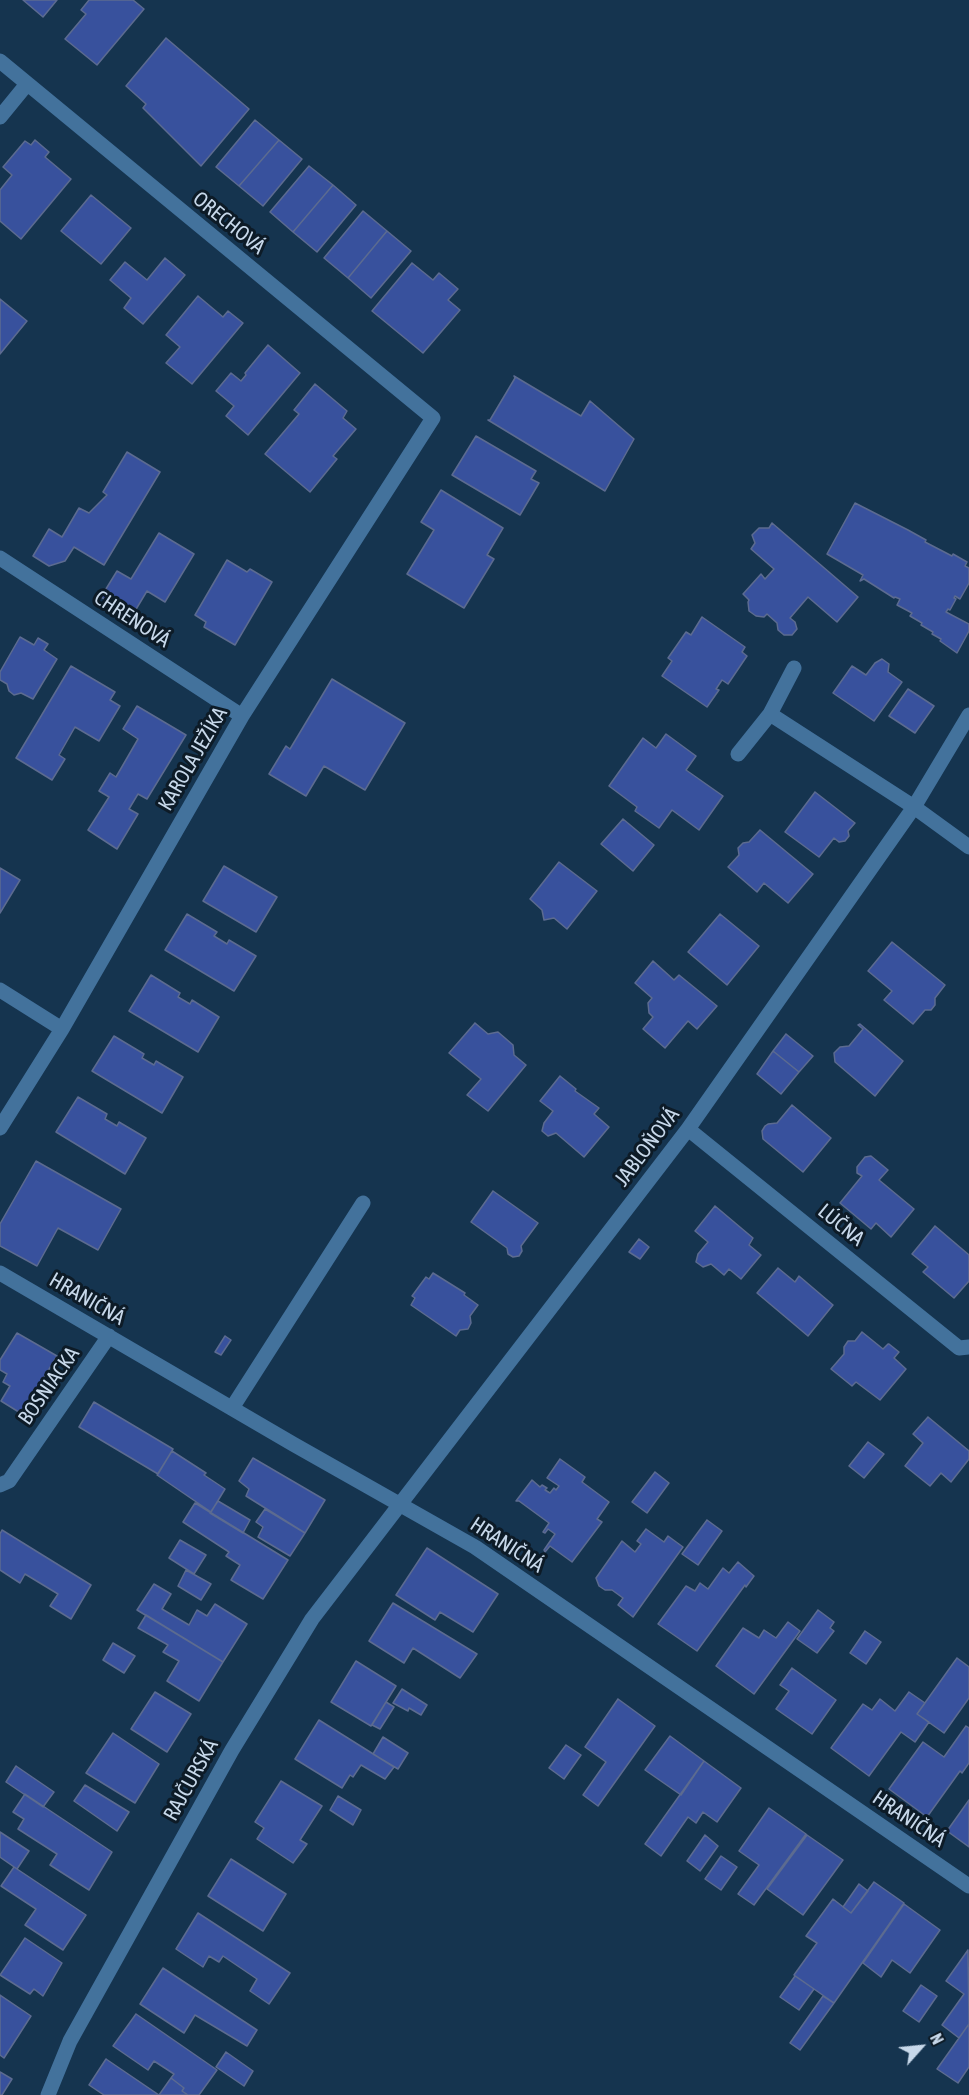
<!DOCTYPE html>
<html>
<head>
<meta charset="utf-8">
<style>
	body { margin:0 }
	#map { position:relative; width:969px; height:2095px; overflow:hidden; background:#15344f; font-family:"Asap Condensed",sans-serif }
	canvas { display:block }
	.north { position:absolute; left:891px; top:2017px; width:60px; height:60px; -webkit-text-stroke:4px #0d1b27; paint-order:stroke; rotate:63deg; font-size:16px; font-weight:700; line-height:24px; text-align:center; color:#c7d8ea }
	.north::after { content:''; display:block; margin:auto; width:21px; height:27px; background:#c7d8ea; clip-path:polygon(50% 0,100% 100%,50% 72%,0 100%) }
</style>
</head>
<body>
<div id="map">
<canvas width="969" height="2095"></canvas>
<div class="north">N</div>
</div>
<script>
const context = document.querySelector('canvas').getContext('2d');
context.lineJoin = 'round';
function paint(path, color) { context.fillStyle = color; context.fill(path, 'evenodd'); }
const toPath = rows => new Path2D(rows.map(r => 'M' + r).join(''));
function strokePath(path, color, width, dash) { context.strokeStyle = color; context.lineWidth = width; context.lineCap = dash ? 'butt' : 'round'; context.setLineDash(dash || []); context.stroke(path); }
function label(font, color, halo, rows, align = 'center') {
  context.font = font + ' "Asap Condensed",sans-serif'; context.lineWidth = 6; context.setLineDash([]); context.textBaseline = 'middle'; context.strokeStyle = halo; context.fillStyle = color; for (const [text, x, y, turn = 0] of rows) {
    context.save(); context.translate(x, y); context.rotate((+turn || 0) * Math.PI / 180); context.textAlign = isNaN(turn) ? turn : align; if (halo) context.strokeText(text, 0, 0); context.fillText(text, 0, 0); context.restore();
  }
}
const building = toPath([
	[23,0,57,0,43,17,23,0],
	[89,0,133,0,144,9,97,65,65,39,86,14,81,10,89,0],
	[166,38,249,109,201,166,143,108,146,104,126,86,166,38],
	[255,120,279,140,239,186,216,167,255,120],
	[35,140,49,152,45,157,71,179,21,239,0,221,0,190,12,175,3,167,25,141,31,145,35,140],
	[279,140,302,159,263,206,239,186,279,140],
	[309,166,333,185,293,232,270,212,309,166],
	[333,185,356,205,317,252,293,232,333,185],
	[91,195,131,228,101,264,61,231,91,195],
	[363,211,387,231,348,278,324,258,363,211],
	[387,231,411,251,371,298,348,278,387,231],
	[165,258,185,275,143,324,124,308,131,298,110,280,125,262,147,280,165,258],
	[412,263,433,280,439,273,458,289,448,300,460,310,423,353,372,311,412,263],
	[198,296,223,317,228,311,243,323,192,384,166,363,180,347,166,335,198,296],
	[0,299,27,321,0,354,0,299],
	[268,345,300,373,248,435,226,416,234,406,216,391,231,373,241,381,246,375,245,373,268,345],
	[514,376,581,416,590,401,634,439,605,491,488,420,490,420,515,378,514,376],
	[315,384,347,411,343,418,356,429,333,456,337,459,310,492,265,454,299,414,294,410,315,384],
	[476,436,536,471,531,479,539,483,520,515,452,475,476,436],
	[127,452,160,472,104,565,74,547,65,561,49,566,33,556,49,529,62,537,79,508,89,513,107,495,103,492,127,452],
	[441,490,503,528,487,555,494,559,464,608,407,574,434,530,421,522,441,490],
	[855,503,908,530,926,540,925,542,952,556,953,554,967,562,965,566,969,568,969,583,960,599,955,596,954,598,956,599,950,610,948,609,946,612,969,624,969,631,957,653,940,641,941,639,932,634,933,632,921,625,922,623,910,616,912,613,897,605,900,599,895,597,894,598,864,579,860,581,863,575,827,554,855,503],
	[772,523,858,597,837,622,808,597,790,618,795,622,797,629,792,635,784,635,778,630,777,623,767,614,764,617,756,616,749,611,748,602,749,600,743,594,761,574,765,579,774,569,751,549,755,543,752,535,759,528,769,528,772,523],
	[159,533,194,554,165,602,147,591,132,616,101,597,117,571,131,579,159,533],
	[227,560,247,572,250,569,272,582,235,645,204,627,206,622,195,615,227,560],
	[702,617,745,647,742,652,747,656,728,684,722,680,716,689,719,690,707,707,662,676,672,661,668,658,686,632,691,635,702,617],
	[20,637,34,645,38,638,48,644,44,650,57,659,33,699,21,693,14,695,9,691,7,684,0,680,0,672,20,637],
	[882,659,889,664,888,672,902,682,874,721,833,693,852,666,866,675,875,663,882,659],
	[71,666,115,692,110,700,120,706,99,741,75,727,59,755,65,759,52,780,16,758,71,666],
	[332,679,405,723,365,790,324,766,306,796,269,774,286,746,290,749,332,679],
	[908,689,934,706,915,733,889,716,908,689],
	[137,706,186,735,147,799,138,794,129,809,138,814,117,849,88,830,109,797,99,791,110,773,116,777,138,739,123,729,137,706],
	[666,734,696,756,686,770,723,796,699,830,672,810,659,828,635,811,637,807,609,786,643,738,656,748,666,734],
	[815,792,855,823,848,831,849,836,845,841,839,842,834,838,819,857,785,832,815,792],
	[623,819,654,845,633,871,601,844,623,819],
	[760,830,813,874,788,903,764,883,757,892,728,867,739,855,738,848,743,843,749,842,760,830],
	[559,862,597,891,567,929,554,918,544,920,542,910,530,899,559,862],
	[224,866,277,897,256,932,203,901,224,866],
	[0,868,20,880,0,913,0,868],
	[187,914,217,932,214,936,227,944,229,940,256,956,234,991,165,950,187,914],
	[720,914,759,946,727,985,688,952,720,914],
	[892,942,945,985,935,998,935,1005,931,1010,925,1010,913,1024,884,1000,892,991,868,971,892,942],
	[653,961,674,980,679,975,717,1006,697,1029,688,1021,665,1048,643,1029,653,1017,649,1013,648,1003,652,998,635,983,653,961],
	[151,975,180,993,178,997,190,1004,192,1000,219,1017,198,1052,129,1011,151,975],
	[475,1023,488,1034,498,1032,505,1038,513,1045,514,1055,526,1065,488,1111,467,1095,481,1079,449,1053,475,1023],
	[860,1024,903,1061,875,1096,835,1062,834,1053,840,1047,849,1046,863,1029,858,1025,860,1024],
	[786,1034,813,1056,799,1072,773,1051,786,1034],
	[114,1036,144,1054,142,1058,154,1065,156,1061,183,1077,162,1113,92,1071,114,1036],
	[773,1051,799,1072,781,1094,757,1074,773,1051],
	[560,1076,576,1089,575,1091,599,1108,594,1114,609,1127,584,1157,556,1133,548,1136,542,1131,544,1123,553,1111,540,1101,560,1076],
	[78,1097,107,1114,105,1119,117,1126,119,1122,146,1138,125,1174,56,1132,78,1097],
	[792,1105,831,1138,803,1172,763,1139,762,1131,765,1126,768,1124,777,1123,792,1105],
	[871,1156,888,1170,879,1180,914,1209,891,1237,876,1223,871,1229,840,1203,862,1176,857,1173,857,1167,865,1157,871,1156],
	[36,1161,121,1209,98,1250,58,1228,37,1266,0,1246,0,1224,36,1161],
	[493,1191,538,1223,521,1246,522,1251,519,1256,513,1257,508,1254,507,1248,471,1222,493,1191],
	[715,1206,753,1238,749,1245,761,1255,741,1279,729,1269,724,1275,711,1264,703,1267,696,1262,698,1254,708,1242,695,1231,715,1206],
	[935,1226,969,1255,969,1281,954,1298,923,1272,928,1267,912,1254,935,1226],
	[639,1239,649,1247,640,1259,629,1252,639,1239],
	[778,1268,795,1282,799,1276,833,1305,808,1336,757,1293,778,1268],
	[433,1273,465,1293,464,1295,478,1305,470,1316,471,1323,468,1329,460,1330,456,1336,411,1305,415,1298,412,1296,426,1277,429,1279,433,1273],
	[862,1332,883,1349,888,1344,889,1344,899,1352,894,1358,906,1369,880,1400,856,1382,852,1386,831,1369,844,1354,844,1347,848,1341,855,1341,862,1332],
	[17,1333,57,1356,22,1414,1,1401,10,1386,3,1382,7,1374,0,1370,0,1360,17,1333],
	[225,1336,231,1340,221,1355,215,1352,225,1336],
	[94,1402,173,1449,158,1474,79,1427,94,1402],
	[928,1417,969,1451,969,1459,951,1482,941,1473,930,1486,905,1466,923,1443,913,1434,928,1417],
	[868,1442,884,1454,864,1478,849,1466,868,1442],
	[172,1451,206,1473,204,1475,225,1489,211,1512,157,1475,172,1451],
	[253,1458,325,1500,305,1533,246,1496,249,1489,239,1481,253,1458],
	[560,1459,585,1477,582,1482,609,1502,597,1519,602,1522,572,1562,550,1546,545,1552,544,1550,555,1534,548,1529,545,1533,543,1532,549,1523,519,1501,516,1501,532,1480,540,1487,542,1485,547,1488,545,1490,550,1493,554,1488,556,1490,559,1486,547,1478,560,1459],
	[655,1472,669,1483,647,1513,632,1502,655,1472],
	[218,1501,250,1520,243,1533,210,1513,218,1501],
	[195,1503,288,1560,263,1599,231,1580,240,1565,226,1556,229,1552,183,1522,195,1503],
	[265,1509,305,1533,290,1556,258,1537,263,1527,256,1522,265,1509],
	[707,1520,722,1531,698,1565,682,1554,707,1520],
	[646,1529,664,1542,668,1536,683,1547,633,1617,618,1605,623,1598,612,1590,605,1590,599,1586,596,1578,622,1541,635,1552,641,1544,637,1541,646,1529],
	[2,1530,91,1585,71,1619,50,1606,58,1594,25,1574,20,1583,0,1570,0,1534,2,1530],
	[180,1540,206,1555,194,1574,169,1558,180,1540],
	[427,1548,498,1594,473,1632,440,1612,435,1620,396,1595,427,1548],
	[738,1562,754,1576,746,1587,745,1585,697,1651,658,1624,686,1586,695,1591,700,1583,708,1589,723,1568,729,1573,738,1562],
	[186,1570,211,1584,201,1600,178,1586,186,1570],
	[154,1584,171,1594,162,1609,189,1625,197,1610,207,1616,215,1604,247,1624,223,1662,137,1610,154,1584],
	[393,1603,477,1654,460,1678,413,1648,404,1663,369,1641,393,1603],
	[818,1610,834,1622,830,1628,834,1631,817,1653,797,1639,818,1610],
	[146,1615,223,1662,199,1701,167,1681,179,1661,163,1652,168,1645,138,1628,146,1615],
	[788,1622,800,1631,754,1694,716,1666,743,1628,759,1638,764,1630,776,1638,788,1622],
	[865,1631,881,1642,866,1664,850,1653,865,1631],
	[113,1643,135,1656,124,1673,103,1660,113,1643],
	[957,1658,969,1667,969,1698,944,1733,917,1714,957,1658],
	[356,1661,396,1686,371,1726,331,1702,356,1661],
	[792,1668,836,1700,812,1734,776,1709,789,1691,780,1685,792,1668],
	[402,1689,427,1705,421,1715,409,1708,408,1711,393,1703,402,1689],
	[155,1692,191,1714,167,1752,131,1729,155,1692],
	[909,1692,925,1703,917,1714,929,1722,915,1742,901,1732,869,1776,831,1748,863,1704,872,1710,880,1699,895,1711,909,1692],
	[618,1699,655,1726,598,1806,583,1795,606,1762,585,1747,618,1699],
	[386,1702,394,1707,380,1729,372,1725,386,1702],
	[319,1720,394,1767,385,1779,361,1765,353,1777,350,1775,342,1788,295,1759,319,1720],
	[966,1726,969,1728,969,1763,962,1773,960,1771,927,1817,889,1789,923,1742,944,1757,966,1726],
	[113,1733,159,1764,135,1803,86,1773,113,1733],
	[670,1736,704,1761,681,1795,645,1770,670,1736],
	[383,1737,408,1753,398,1769,373,1754,383,1737],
	[566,1745,581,1755,564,1779,549,1768,566,1745],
	[704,1761,741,1788,717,1822,703,1812,696,1823,688,1817,661,1856,645,1844,704,1761],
	[16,1766,54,1792,43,1807,6,1782,16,1766],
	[281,1781,322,1806,300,1840,307,1844,293,1863,257,1839,264,1828,255,1822,281,1781],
	[85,1785,129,1812,117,1831,74,1801,85,1785],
	[25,1794,112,1852,89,1890,50,1865,57,1854,18,1829,24,1819,13,1812,25,1794],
	[338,1796,361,1810,353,1825,330,1810,338,1796],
	[969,1800,969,1847,947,1831,969,1800],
	[769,1808,806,1834,754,1905,738,1894,759,1865,739,1851,769,1808],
	[0,1832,29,1851,17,1869,0,1857,0,1832],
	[705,1835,718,1846,700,1871,687,1861,705,1835],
	[807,1835,843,1860,803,1915,767,1889,807,1835],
	[721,1856,737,1867,721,1890,705,1879,721,1856],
	[231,1859,286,1894,263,1931,208,1896,231,1859],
	[14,1867,86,1915,63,1950,25,1925,36,1909,1,1886,14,1867],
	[874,1882,904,1903,834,2003,794,1975,817,1943,806,1936,833,1899,851,1913,874,1882],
	[859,1884,868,1891,851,1913,843,1907,859,1884],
	[904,1904,940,1930,910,1973,892,1960,881,1977,863,1963,904,1904],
	[198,1913,290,1973,269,2004,250,1991,257,1979,223,1956,219,1962,209,1956,203,1967,176,1949,198,1913],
	[25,1938,62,1963,43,1996,34,1989,30,1994,0,1975,25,1938],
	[968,1950,969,2024,959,2038,942,2025,964,1994,946,1981,968,1950],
	[163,1968,257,2030,247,2046,195,2015,184,2033,140,2004,163,1968],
	[795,1976,814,1989,799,2010,780,1997,795,1976],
	[921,1985,937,1996,919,2022,903,2011,921,1985],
	[0,1995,31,2016,4,2058,0,2055,0,1995],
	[823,1996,834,2003,800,2050,790,2043,823,1996],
	[136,2014,217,2070,199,2095,188,2095,182,2091,184,2088,171,2078,174,2074,154,2061,148,2070,113,2046,136,2014],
	[969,2024,969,2067,958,2083,937,2069,969,2024],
	[226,2052,253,2071,244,2086,216,2067,226,2052],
	[106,2059,159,2095,160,2095,104,2095,89,2085,106,2059],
	[0,2072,12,2079,2,2095,0,2095,0,2072],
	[171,2078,184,2088,182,2091,188,2095,159,2095,171,2078]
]);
paint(building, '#38519d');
strokePath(building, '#5c6b90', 1.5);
strokePath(toPath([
	[0,61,433,418,242,716,62,1029,0,1128],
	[0,117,27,84],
	[0,558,242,716],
	[794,668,770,714,914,807,969,847],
	[738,754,770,714],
	[0,990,62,1029],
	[688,1129,959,1348,969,1347],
	[0,1273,293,1444,475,1547,969,1886],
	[232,1408,363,1203],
	[0,1485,9,1481,109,1336],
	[48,2095,70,2041,232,1750,312,1619,688,1129,914,807,969,715]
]), '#43729c', 15);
label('21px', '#c7d8ea', '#0d1b27', [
	["ORECHOVÁ",229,223,39],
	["CHRENOVÁ",132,619,33],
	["KAROLA JEŽÍKA",193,759,-60],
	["JABLOŇOVÁ",647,1147,-53],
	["LÚČNA",841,1225,39],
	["HRANIČNÁ",87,1299,30],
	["BOSNIACKA",49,1386,-55],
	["HRANIČNÁ",507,1545,33],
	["RAJČURSKÁ",191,1780,-61],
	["HRANIČNÁ",909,1819,34]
]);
</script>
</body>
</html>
